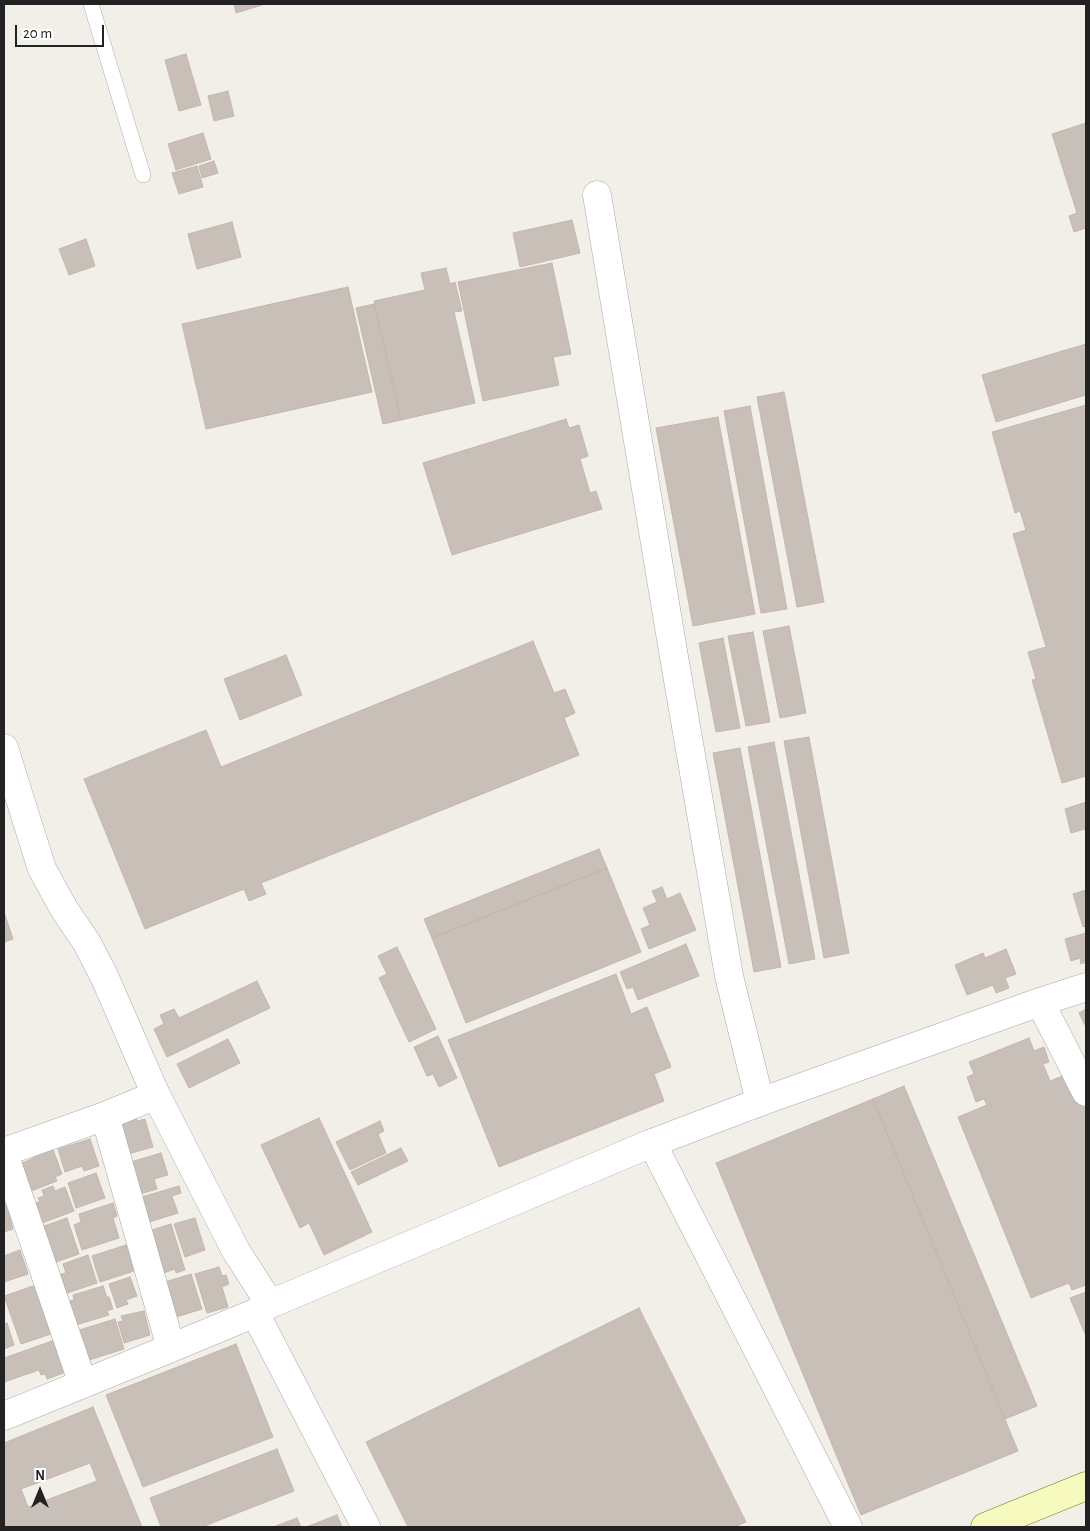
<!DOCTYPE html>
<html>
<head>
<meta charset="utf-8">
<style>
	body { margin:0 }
	#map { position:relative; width:1090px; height:1531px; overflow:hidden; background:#f2efe9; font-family:"Alegreya Sans",sans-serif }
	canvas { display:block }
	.frame { position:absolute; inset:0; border:5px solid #222; pointer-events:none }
	.north { position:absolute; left:15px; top:1466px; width:50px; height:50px; -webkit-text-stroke:4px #fff; paint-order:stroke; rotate:0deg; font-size:14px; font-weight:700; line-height:20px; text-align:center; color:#222 }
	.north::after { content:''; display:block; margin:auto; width:18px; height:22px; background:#222; clip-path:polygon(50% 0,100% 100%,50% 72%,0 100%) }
	.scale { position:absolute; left:15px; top:25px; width:89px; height:22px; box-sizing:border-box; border:2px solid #222; border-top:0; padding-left:6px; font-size:15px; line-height:18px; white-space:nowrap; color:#222; -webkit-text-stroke:4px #fff; paint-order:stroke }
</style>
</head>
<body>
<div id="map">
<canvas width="1090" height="1531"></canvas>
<div class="frame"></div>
<div class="north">N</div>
<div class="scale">20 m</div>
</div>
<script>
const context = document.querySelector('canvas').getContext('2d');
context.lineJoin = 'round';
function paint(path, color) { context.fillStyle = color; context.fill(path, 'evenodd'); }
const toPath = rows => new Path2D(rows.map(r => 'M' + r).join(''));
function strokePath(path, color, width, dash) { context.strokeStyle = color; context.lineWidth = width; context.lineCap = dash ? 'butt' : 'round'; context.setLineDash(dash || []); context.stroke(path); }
const building = toPath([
	[234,4,265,4,236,13,234,4],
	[186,54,201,105,179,111,165,60,186,54],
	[228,91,234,116,214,121,208,96,228,91],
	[1086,123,1086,228,1074,232,1069,216,1077,213,1052,134,1086,123],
	[203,133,211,159,176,170,168,144,203,133],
	[214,161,218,173,202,178,199,166,214,161],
	[197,166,203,187,179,194,172,173,197,166],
	[572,220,580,253,520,267,513,233,572,220],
	[232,222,241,257,197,269,188,234,232,222],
	[86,239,95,266,69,275,59,249,86,239],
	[552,263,571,354,553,357,559,385,483,401,458,282,552,263],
	[446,268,450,284,455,282,462,311,454,312,475,403,401,420,374,301,425,290,421,273,446,268],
	[348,287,372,392,206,429,182,324,348,287],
	[374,304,401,420,383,424,356,308,374,304],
	[1086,344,1086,395,996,422,982,375,1086,344],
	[784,392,824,602,797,607,757,397,784,392],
	[1086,405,1086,776,1062,783,1032,680,1036,679,1028,652,1046,647,1013,534,1026,530,1020,511,1015,513,992,432,1086,405],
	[750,406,787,609,761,613,724,411,750,406],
	[718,417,755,614,693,626,656,428,718,417],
	[566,419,569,428,579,425,588,456,580,459,590,493,596,491,602,509,452,555,423,463,566,419],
	[789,626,806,713,780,718,763,631,789,626],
	[753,632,770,722,746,726,728,636,753,632],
	[723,638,740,728,716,732,699,643,723,638],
	[533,641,554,693,565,689,575,713,564,718,579,755,261,883,266,894,249,901,244,889,145,929,84,779,206,730,221,767,533,641],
	[286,655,302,695,240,720,224,679,286,655],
	[809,737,849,953,824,958,784,741,809,737],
	[774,742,815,959,789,964,748,747,774,742],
	[740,748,781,967,754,972,713,753,740,748],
	[1086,802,1086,833,1085,829,1071,833,1065,809,1086,802],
	[599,849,607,868,432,938,424,919,599,849],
	[607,868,641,952,466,1023,432,938,607,868],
	[662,887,667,899,680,893,696,930,649,949,641,929,650,925,643,908,657,902,652,891,662,887],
	[1086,890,1086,926,1083,927,1073,894,1086,890],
	[4,912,13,939,4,942,4,912],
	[1086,933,1086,962,1081,964,1080,958,1071,961,1065,939,1086,933],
	[686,944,699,976,638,1000,633,987,627,989,620,972,686,944],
	[397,947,436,1029,409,1042,379,978,387,974,378,956,397,947],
	[1006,949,1016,974,1005,978,1009,988,996,993,993,985,967,995,955,965,983,953,985,958,1006,949],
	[616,974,631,1014,647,1007,671,1067,654,1074,664,1101,499,1167,448,1040,616,974],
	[257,981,270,1008,167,1057,154,1029,164,1024,160,1015,174,1009,179,1018,257,981],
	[1086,1009,1086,1027,1079,1013,1086,1009],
	[438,1036,457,1078,439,1087,433,1074,427,1076,414,1047,438,1036],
	[1029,1038,1034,1051,1044,1047,1049,1062,1043,1064,1050,1081,1068,1074,1086,1111,1086,1285,1072,1290,1069,1283,1031,1298,958,1117,987,1105,984,1099,976,1102,967,1077,974,1074,969,1062,1029,1038],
	[228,1039,240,1063,189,1088,177,1064,228,1039],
	[904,1086,1037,1406,1005,1419,873,1099,904,1086],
	[873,1099,1018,1451,861,1515,716,1163,873,1099],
	[135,1114,137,1121,145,1119,153,1147,121,1156,112,1127,135,1114],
	[319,1118,372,1232,324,1255,309,1223,300,1228,261,1145,319,1118],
	[380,1121,384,1131,378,1134,386,1153,350,1170,336,1142,380,1121],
	[90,1139,99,1166,84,1171,82,1166,65,1172,58,1149,90,1139],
	[51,1144,62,1174,55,1177,57,1181,31,1191,20,1164,34,1158,31,1151,51,1144],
	[401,1148,408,1161,358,1185,351,1172,401,1148],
	[161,1153,168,1175,154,1179,157,1189,133,1196,124,1164,161,1153],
	[96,1173,105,1198,76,1208,68,1183,96,1173],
	[53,1186,55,1191,65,1187,74,1211,42,1223,35,1203,40,1202,38,1198,44,1196,42,1190,53,1186],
	[179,1186,181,1193,172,1196,178,1213,143,1224,135,1199,179,1186],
	[10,1203,15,1217,10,1218,13,1229,4,1232,4,1205,10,1203],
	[113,1203,117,1216,113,1218,119,1238,82,1250,74,1225,81,1222,79,1214,113,1203],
	[67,1218,79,1254,56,1262,44,1226,67,1218],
	[195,1218,205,1250,185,1257,174,1224,195,1218],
	[171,1224,185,1270,176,1273,175,1269,161,1274,145,1232,171,1224],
	[126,1245,134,1271,100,1282,92,1256,126,1245],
	[20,1250,28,1274,4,1282,4,1256,20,1250],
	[88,1255,97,1283,67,1293,61,1274,66,1273,63,1264,88,1255],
	[219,1267,222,1276,226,1275,229,1284,222,1287,228,1307,207,1313,195,1274,219,1267],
	[191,1274,202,1309,173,1318,162,1283,191,1274],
	[130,1277,137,1296,126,1300,128,1304,117,1308,109,1284,130,1277],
	[39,1284,57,1332,21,1344,4,1296,39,1284],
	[103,1286,107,1297,109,1297,113,1309,107,1311,109,1315,76,1325,70,1301,74,1300,73,1295,103,1286],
	[1086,1292,1086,1336,1070,1298,1086,1292],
	[639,1308,746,1522,734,1527,408,1527,366,1442,639,1308],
	[144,1311,150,1335,124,1343,118,1322,123,1321,121,1316,144,1311],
	[115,1319,124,1349,86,1361,76,1331,115,1319],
	[7,1323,14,1345,4,1349,4,1324,7,1323],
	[55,1340,66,1372,47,1379,45,1374,41,1375,39,1370,4,1382,4,1358,55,1340],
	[236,1344,273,1437,143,1487,106,1395,236,1344],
	[93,1407,142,1527,4,1527,4,1443,93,1407],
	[90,1463,97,1481,28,1507,21,1489,90,1463],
	[277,1449,294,1491,202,1527,161,1527,150,1498,277,1449],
	[337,1515,342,1527,306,1527,337,1515],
	[297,1518,301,1527,273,1527,297,1518]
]);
paint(building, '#c7bfb8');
strokePath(building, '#c4b6ab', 1);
const service = toPath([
	[91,4,143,175]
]);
const minor = toPath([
	[1040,1002,1086,987],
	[105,1116,156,1095],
	[4,1152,105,1116,171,1348],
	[4,1154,83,1384],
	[255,1313,366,1527],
	[4,1416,171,1348,255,1313,270,1304,652,1143,760,1102,1040,1002,1086,1092]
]);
const tertiary = toPath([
	[597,195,673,651,729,976,760,1102],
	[4,748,42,869,64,909,87,943,105,978,156,1095,236,1251,270,1304],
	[652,1143,848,1527]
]);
const secondary = toPath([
	[985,1527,1086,1486]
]);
strokePath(service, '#a9a9a9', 16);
strokePath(minor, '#a9a9a9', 29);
strokePath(tertiary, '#a9a9a9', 29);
strokePath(secondary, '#707d05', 29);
strokePath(service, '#fff', 15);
strokePath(minor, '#fff', 28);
strokePath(tertiary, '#fff', 28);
strokePath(secondary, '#f7fabf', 28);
</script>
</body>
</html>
